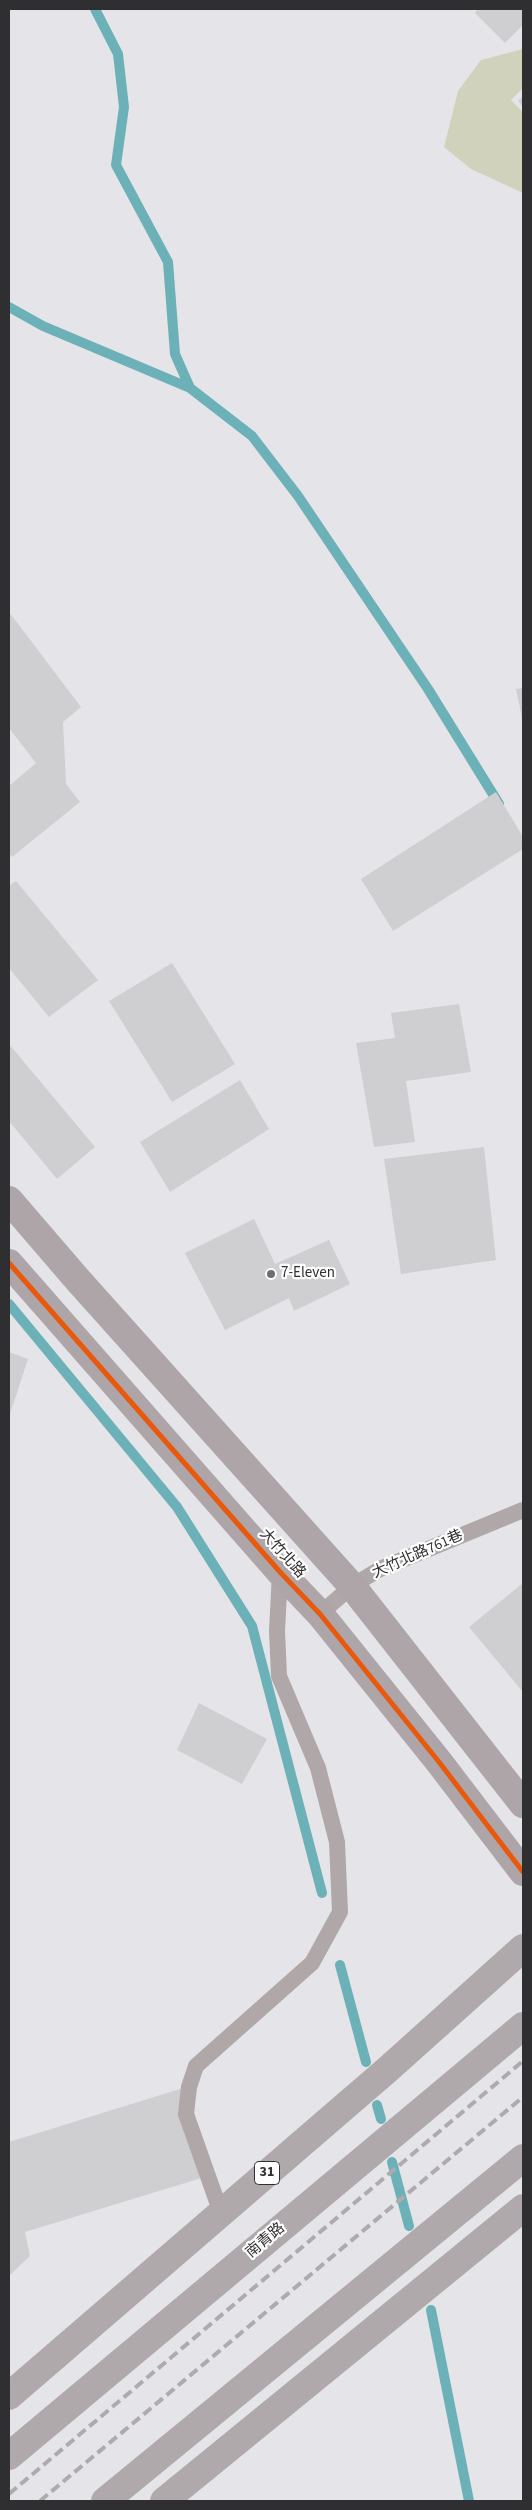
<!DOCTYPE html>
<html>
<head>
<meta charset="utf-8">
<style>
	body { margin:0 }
	#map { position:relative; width:532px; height:2510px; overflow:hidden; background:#e5e5e9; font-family:"Source Sans 3",sans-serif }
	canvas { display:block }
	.frame { position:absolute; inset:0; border:10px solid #2f2f32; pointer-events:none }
</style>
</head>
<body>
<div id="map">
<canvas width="532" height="2510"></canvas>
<div class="frame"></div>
</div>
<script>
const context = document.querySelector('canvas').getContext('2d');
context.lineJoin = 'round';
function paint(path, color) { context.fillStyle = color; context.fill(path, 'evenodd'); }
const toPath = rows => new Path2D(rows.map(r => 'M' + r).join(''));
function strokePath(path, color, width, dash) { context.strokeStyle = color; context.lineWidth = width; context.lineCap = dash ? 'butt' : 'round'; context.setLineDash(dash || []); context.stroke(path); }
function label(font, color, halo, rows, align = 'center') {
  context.font = font + ' "Source Sans 3","Noto Sans TC",sans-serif'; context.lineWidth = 4.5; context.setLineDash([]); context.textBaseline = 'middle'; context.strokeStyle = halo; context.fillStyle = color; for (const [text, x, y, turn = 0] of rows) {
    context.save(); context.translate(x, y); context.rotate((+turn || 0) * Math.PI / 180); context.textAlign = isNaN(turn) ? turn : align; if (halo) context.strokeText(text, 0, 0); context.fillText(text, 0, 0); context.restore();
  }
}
paint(toPath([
	[523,49,523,88,511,100,523,112,523,193,471,169,444,147,458,91,481,60]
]), '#d0d2bb');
strokePath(toPath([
	[95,9,118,54,124,107,116,165,168,262,175,354,190,388],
	[9,307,43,326,190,388,252,436,298,496,428,689,499,804],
	[9,1304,177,1507,252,1626,322,1893],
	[340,1965,366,2062],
	[377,2105,381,2119],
	[392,2162,409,2226],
	[431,2310,469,2501]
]), '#6cb1b7', 10);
paint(toPath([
	[478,9,523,9,523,25,505,43,475,13],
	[523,96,523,107,518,101],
	[9,612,81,707,63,722,66,784,80,802,12,857,9,853,9,786,36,763,9,728],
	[523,688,523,718,522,718,516,689],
	[496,792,523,837,523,849,393,931,361,879],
	[16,881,98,980,49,1017,9,968,9,886],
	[172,963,235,1064,172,1102,109,1001],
	[459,1004,471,1072,406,1081,415,1142,374,1147,356,1043,395,1038,391,1013],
	[9,1044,95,1147,57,1179,9,1121],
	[240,1080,269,1129,170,1192,140,1142],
	[484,1147,496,1260,401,1274,384,1159],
	[254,1219,275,1264,329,1240,350,1284,294,1311,289,1298,225,1330,185,1253],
	[9,1352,28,1359,9,1417],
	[523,1583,523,1692,469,1627],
	[199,1703,267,1739,242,1784,177,1750],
	[183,2088,208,2176,25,2232,30,2256,9,2276,9,2142]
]), '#cfced0');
strokePath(toPath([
	[320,1614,352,1586,380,1569,523,1510],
	[221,2213,186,2114,189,2087,196,2066,312,1963,340,1912,337,1842,318,1768,279,1676,277,1631,280,1572]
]), '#afa7a8', 16);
strokePath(toPath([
	[9,1200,77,1279,352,1586,523,1804],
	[9,1263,280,1572,320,1614,439,1762,523,1872]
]), '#aea5a8', 28);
strokePath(toPath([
	[9,2396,387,2070,523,1948],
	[9,2456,523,2026],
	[105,2501,523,2158],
	[164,2501,523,2208]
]), '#b0a9ac', 28);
strokePath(toPath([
	[9,2494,523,2061],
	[40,2501,523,2097]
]), '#aeaaad', 4, [10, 5]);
strokePath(toPath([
	[9,1263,280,1572,320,1614,439,1762,523,1872]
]), '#e8590c', 5);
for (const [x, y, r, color] of [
	[271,1274,5,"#6f6f72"]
]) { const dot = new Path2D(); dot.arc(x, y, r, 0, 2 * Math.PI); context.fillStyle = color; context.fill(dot); strokePath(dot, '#fff', 2); }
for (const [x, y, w] of [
	[267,2173,25]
]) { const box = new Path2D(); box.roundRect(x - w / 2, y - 11.5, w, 23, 4); context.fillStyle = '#fff'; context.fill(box); strokePath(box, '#2f2f32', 1); }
label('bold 14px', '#2f2f32', null, [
	["31",267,2173]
]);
label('15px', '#2f2f32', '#fff', [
	["7-Eleven",281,1274]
], 'left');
label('15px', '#2f2f32', '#fff', [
	["大竹北路",282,1554,48],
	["大竹北路761巷",418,1555,-24],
	["南青路",266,2241,-40]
]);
</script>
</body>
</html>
